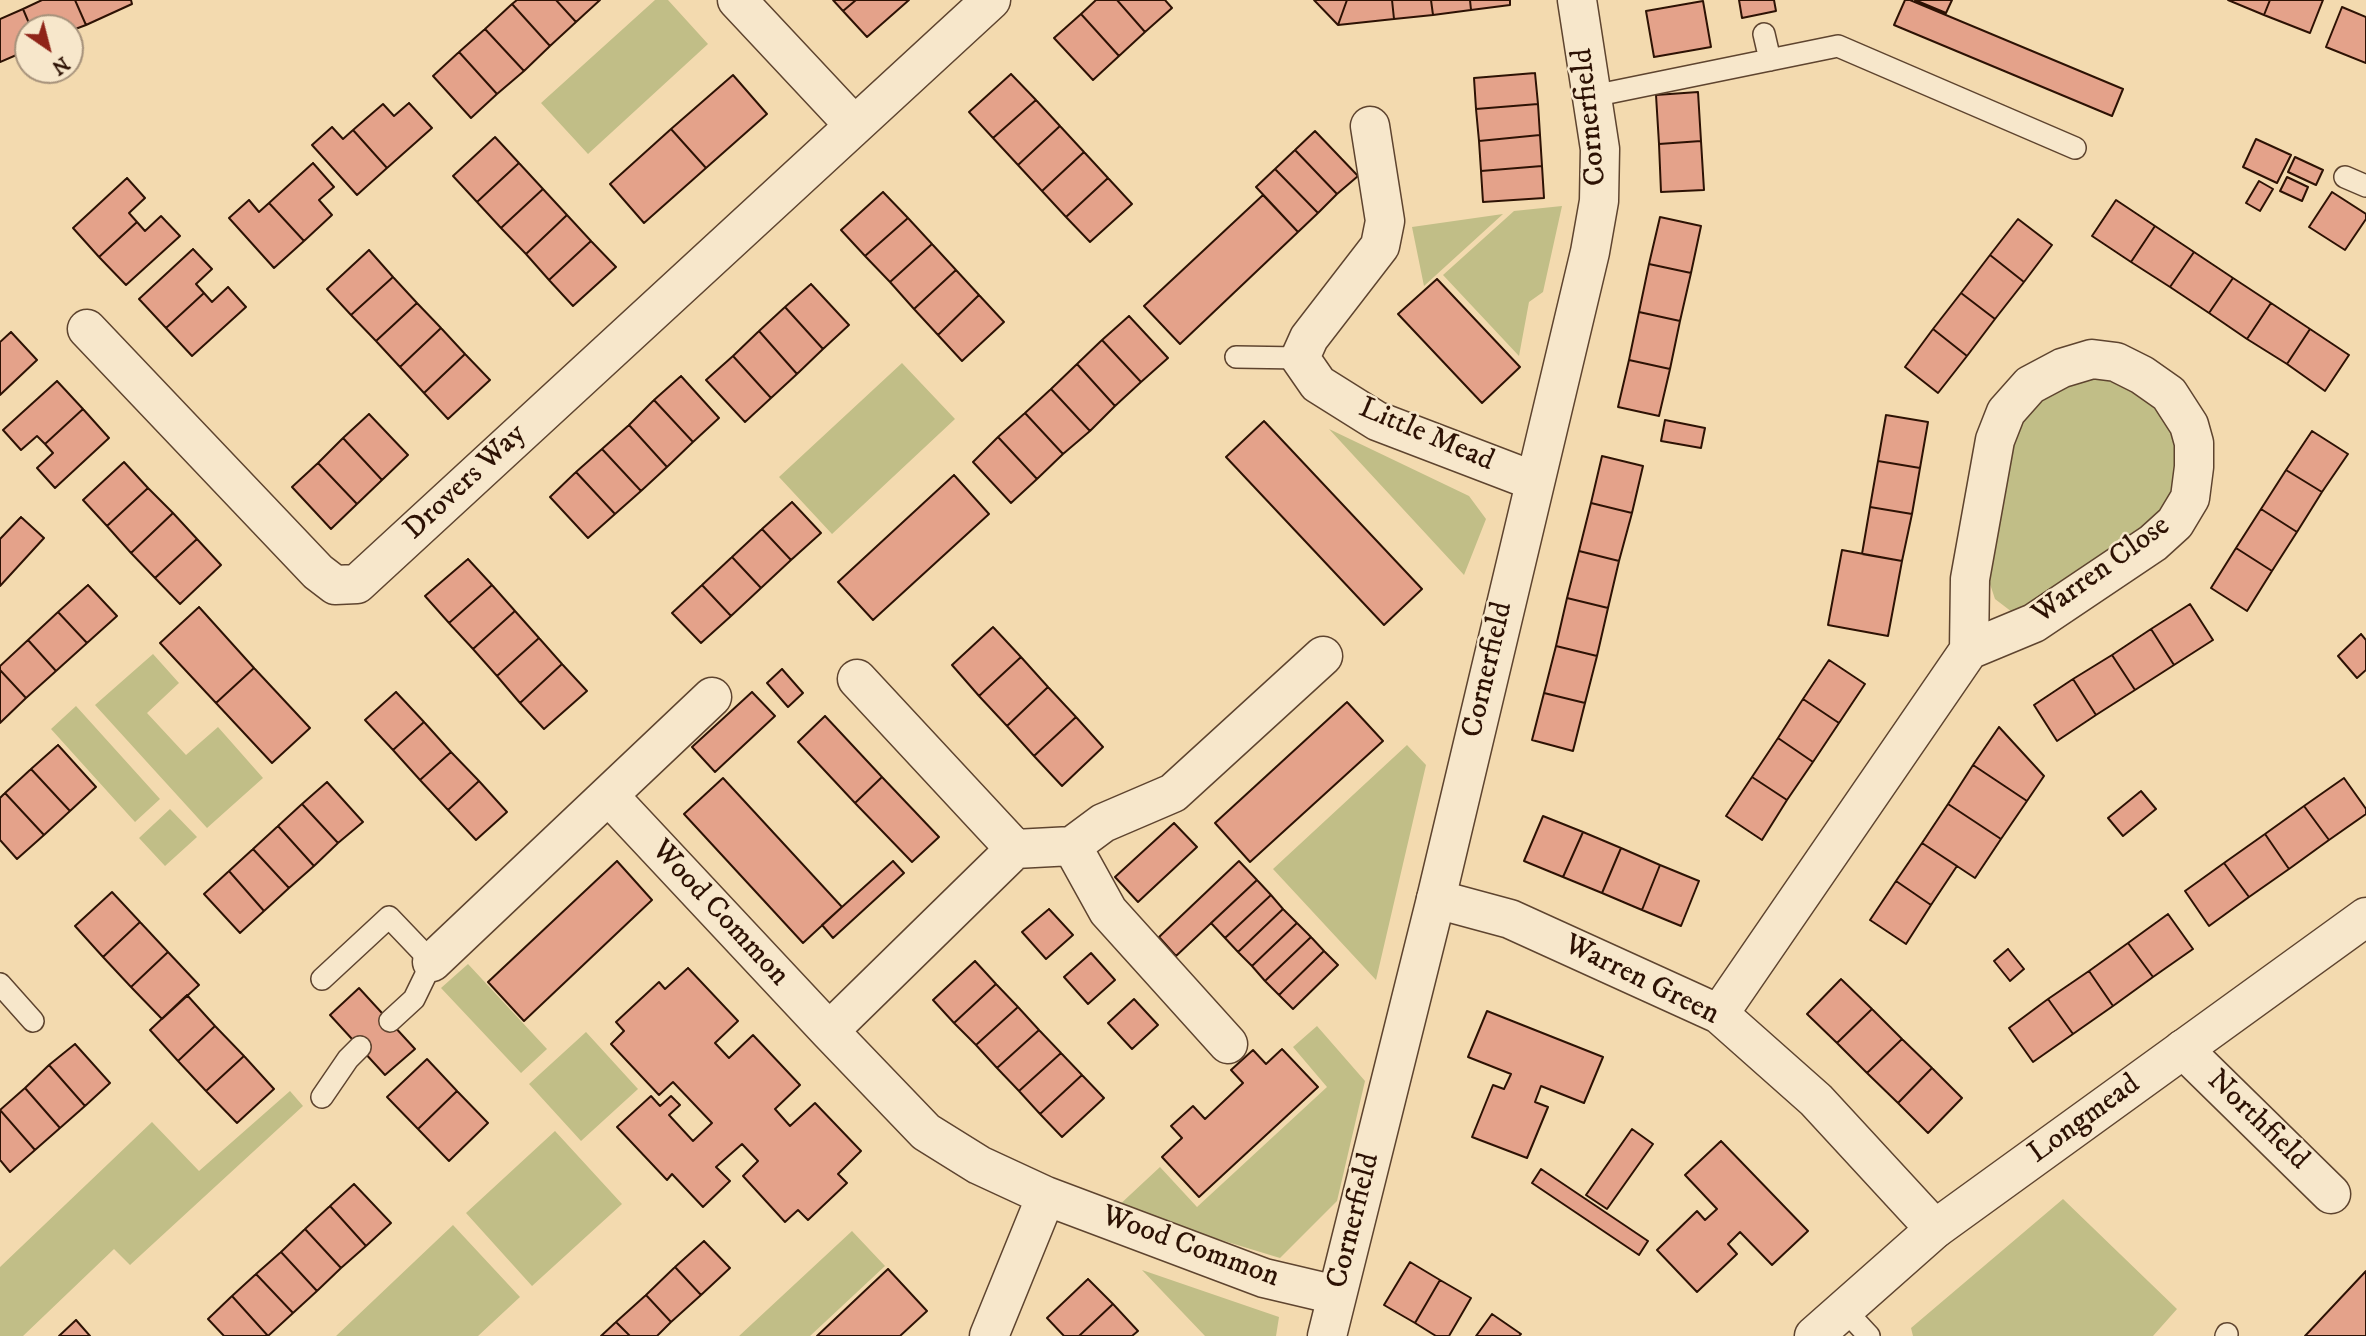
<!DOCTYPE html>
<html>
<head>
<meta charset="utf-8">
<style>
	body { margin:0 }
	#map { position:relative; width:2366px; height:1336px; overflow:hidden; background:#f3daaf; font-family:"IM FELL DW Pica",serif }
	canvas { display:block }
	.north { position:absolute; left:14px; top:14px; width:70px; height:70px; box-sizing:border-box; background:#f7e7cb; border:2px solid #a6927b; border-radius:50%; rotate:145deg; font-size:19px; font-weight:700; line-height:28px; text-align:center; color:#2d1204 }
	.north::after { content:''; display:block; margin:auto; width:24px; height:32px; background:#8f2418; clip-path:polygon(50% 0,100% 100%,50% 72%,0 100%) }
</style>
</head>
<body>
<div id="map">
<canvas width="2366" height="1336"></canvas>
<div class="north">N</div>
</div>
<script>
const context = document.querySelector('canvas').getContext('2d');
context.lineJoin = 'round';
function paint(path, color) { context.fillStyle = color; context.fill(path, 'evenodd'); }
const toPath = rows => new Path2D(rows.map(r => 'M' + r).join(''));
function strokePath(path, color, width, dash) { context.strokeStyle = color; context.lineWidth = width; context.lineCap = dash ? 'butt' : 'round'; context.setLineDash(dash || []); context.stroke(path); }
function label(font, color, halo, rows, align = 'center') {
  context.font = font + ' "IM FELL DW Pica",serif'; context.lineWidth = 5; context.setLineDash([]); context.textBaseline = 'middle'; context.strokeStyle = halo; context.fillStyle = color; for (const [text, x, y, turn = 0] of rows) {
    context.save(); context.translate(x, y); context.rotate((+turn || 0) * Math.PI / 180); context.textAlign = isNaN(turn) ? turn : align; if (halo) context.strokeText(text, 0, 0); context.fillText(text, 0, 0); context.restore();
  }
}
paint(toPath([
	[655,0,668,0,708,44,588,154,541,103],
	[1562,206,1543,292,1529,302,1519,356,1443,275,1514,211],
	[1503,214,1424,286,1412,227],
	[902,363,955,419,832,534,779,477],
	[2098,376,2128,386,2158,405,2174,432,2177,470,2168,504,2147,530,2029,607,2012,612,1995,599,1989,581,2011,431,2060,382],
	[1329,429,1469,496,1486,519,1464,575],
	[153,654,179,683,147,713,186,755,218,727,263,778,207,828,95,705],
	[76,706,160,799,135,822,51,729],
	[1407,745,1426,765,1376,980,1273,869],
	[170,809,197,837,165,866,139,838],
	[468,964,547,1049,521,1073,441,988],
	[1317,1026,1365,1081,1337,1201,1280,1258,1116,1208,1160,1167,1197,1207,1327,1087,1293,1047],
	[586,1032,638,1089,581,1141,529,1084],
	[290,1091,303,1106,130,1265,114,1249,23,1336,0,1336,0,1267,152,1122,199,1171],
	[555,1131,622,1204,532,1286,466,1213],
	[2063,1199,2177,1309,2153,1336,1913,1336,1911,1328],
	[453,1225,520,1297,478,1336,336,1336],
	[852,1231,885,1266,810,1336,739,1336],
	[1142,1270,1279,1317,1276,1336,1205,1336]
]), '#c1be87');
const building = toPath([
	[42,0,75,0,86,25,70,31,70,28,31,28,23,9,42,0],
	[75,0,131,0,132,4,86,25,75,0],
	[517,0,556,0,576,22,550,46,512,4,517,0],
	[556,0,600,0,576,22,556,0],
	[833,0,856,0,843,11,833,0],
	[856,0,909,0,867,37,843,11,856,0],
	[1096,0,1117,0,1145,32,1119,56,1081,14,1096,0],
	[1117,0,1165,0,1172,8,1145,32,1117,0],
	[1314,0,1347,0,1338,25,1314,0],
	[1347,0,1392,0,1394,19,1338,25,1347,0],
	[1392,0,1431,0,1433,15,1394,19,1392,0],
	[1431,0,1470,0,1471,10,1433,15,1431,0],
	[1470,0,1510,0,1510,5,1471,10,1470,0],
	[1739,0,1774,0,1776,11,1742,18,1739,0],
	[1905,0,1910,0,2123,89,2112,116,1894,25,1905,0],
	[1915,0,1952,0,1946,13,1915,0],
	[2228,0,2270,0,2264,15,2228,0],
	[2270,0,2323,0,2310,33,2264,15,2270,0],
	[1703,1,1711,47,1654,57,1646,11,1703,1],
	[512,4,550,46,524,71,485,29,512,4],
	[2342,7,2366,17,2366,63,2326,47,2342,7],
	[23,9,31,28,28,28,28,50,0,62,0,19,23,9],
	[1081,14,1119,56,1093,80,1054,38,1081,14],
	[485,29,524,71,497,94,459,52,485,29],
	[459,52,497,94,471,118,433,76,459,52],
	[1535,73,1538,104,1476,109,1474,78,1535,73],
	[1011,74,1036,100,993,138,969,112,1011,74],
	[733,75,767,114,706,168,671,129,733,75],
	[1698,92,1701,141,1659,144,1656,95,1698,92],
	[1036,100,1060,126,1018,165,993,138,1036,100],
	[409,103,432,128,387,168,353,130,383,104,394,116,409,103],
	[1538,104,1540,135,1479,141,1476,109,1538,104],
	[1060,126,1084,152,1042,191,1018,165,1060,126],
	[332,127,343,139,353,130,387,168,357,195,312,145,332,127],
	[671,129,706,168,644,223,610,184,671,129],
	[1315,131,1358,176,1337,194,1295,150,1315,131],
	[1540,135,1542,166,1481,171,1479,141,1540,135],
	[495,137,519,163,477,202,453,176,495,137],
	[2256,139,2291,155,2277,183,2243,167,2256,139],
	[1701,141,1704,190,1661,192,1659,144,1701,141],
	[1295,150,1337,194,1318,213,1275,169,1295,150],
	[1084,152,1108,178,1066,217,1042,191,1084,152],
	[2295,157,2323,170,2316,185,2288,172,2295,157],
	[313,163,334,187,319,200,332,215,304,241,269,203,313,163],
	[519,163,543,189,501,228,477,202,519,163],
	[1542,166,1544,198,1483,202,1481,171,1542,166],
	[1275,169,1318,213,1298,232,1256,187,1275,169],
	[2287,177,2308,187,2302,201,2280,191,2287,177],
	[127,178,145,198,129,213,137,222,99,257,73,228,127,178],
	[1108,178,1132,204,1090,242,1066,217,1108,178],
	[2259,181,2273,189,2260,211,2246,203,2259,181],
	[543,189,567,215,526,254,501,228,543,189],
	[883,192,908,218,865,256,841,230,883,192],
	[2332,192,2366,214,2366,219,2345,250,2309,227,2332,192],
	[1263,195,1298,232,1180,344,1144,306,1263,195],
	[249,200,259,212,269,203,304,241,274,268,229,218,249,200],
	[2116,200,2155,226,2131,262,2092,236,2116,200],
	[567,215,591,241,549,280,526,254,567,215],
	[161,216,180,236,126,285,99,257,137,222,145,231,161,216],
	[1660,217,1701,226,1691,273,1649,264,1660,217],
	[908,218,932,244,890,282,865,256,908,218],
	[2018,219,2052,245,2024,282,1990,255,2018,219],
	[2155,226,2194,252,2170,287,2131,262,2155,226],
	[591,241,616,267,573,306,549,280,591,241],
	[932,244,956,270,914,309,890,282,932,244],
	[193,249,212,269,196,284,204,293,166,328,139,299,193,249],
	[369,250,393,277,351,315,327,289,369,250],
	[2194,252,2233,278,2209,313,2170,287,2194,252],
	[1990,255,2024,282,1995,319,1961,293,1990,255],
	[1649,264,1691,273,1680,321,1639,312,1649,264],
	[956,270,979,295,938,335,914,309,956,270],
	[393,277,417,303,376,341,351,315,393,277],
	[2233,278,2271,303,2247,339,2209,313,2233,278],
	[1437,279,1520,367,1482,403,1398,314,1437,279],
	[811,284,849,325,823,349,785,307,811,284],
	[228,287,246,307,192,356,166,328,204,293,212,302,228,287],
	[1961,293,1995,319,1967,356,1933,329,1961,293],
	[979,295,1004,322,962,361,938,335,979,295],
	[417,303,441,328,400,367,376,341,417,303],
	[2271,303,2310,329,2287,364,2247,339,2271,303],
	[785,307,823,349,797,374,759,331,785,307],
	[1639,312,1680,321,1670,369,1629,360,1639,312],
	[1129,316,1168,358,1141,382,1102,340,1129,316],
	[441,328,465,354,424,393,400,367,441,328],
	[1933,329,1967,356,1938,393,1905,367,1933,329],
	[2310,329,2349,355,2325,391,2287,364,2310,329],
	[759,331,797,374,771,398,733,356,759,331],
	[11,332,37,360,0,395,0,342,11,332],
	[1102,340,1141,382,1115,406,1077,364,1102,340],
	[465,354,490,380,448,419,424,393,465,354],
	[733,356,771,398,745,422,706,380,733,356],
	[1629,360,1670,369,1659,416,1618,407,1629,360],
	[1077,364,1115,406,1090,431,1051,389,1077,364],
	[681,376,719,418,693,442,654,400,681,376],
	[57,381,83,409,45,444,37,436,21,450,3,430,57,381],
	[1051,389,1090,431,1063,454,1025,413,1051,389],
	[654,400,693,442,667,467,629,425,654,400],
	[83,409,109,438,55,488,37,468,53,453,45,444,83,409],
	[1025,413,1063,454,1037,479,998,437,1025,413],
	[369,414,408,455,382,480,343,438,369,414],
	[1886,415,1928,422,1920,468,1878,461,1886,415],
	[1665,420,1705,428,1701,448,1661,441,1665,420],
	[1264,421,1422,589,1384,625,1226,457,1264,421],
	[629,425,667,467,641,491,602,449,629,425],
	[2312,431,2348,454,2322,492,2286,470,2312,431],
	[998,437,1037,479,1011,503,973,462,998,437],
	[343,438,382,480,357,504,318,463,343,438],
	[602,449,641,491,615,514,576,472,602,449],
	[1602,456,1643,466,1632,513,1591,503,1602,456],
	[1878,461,1920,468,1912,514,1870,507,1878,461],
	[124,462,148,488,107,526,83,500,124,462],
	[318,463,357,504,331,529,292,487,318,463],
	[2286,470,2322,492,2297,532,2261,509,2286,470],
	[576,472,615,514,588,538,550,497,576,472],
	[954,475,989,514,873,620,838,582,954,475],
	[148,488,173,513,131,553,107,526,148,488],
	[792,502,821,533,791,560,762,529,792,502],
	[1591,503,1632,513,1619,561,1579,551,1591,503],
	[1870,507,1912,514,1902,561,1862,554,1870,507],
	[2261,509,2297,532,2272,571,2236,548,2261,509],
	[173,513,197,539,155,578,131,553,173,513],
	[21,517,44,538,0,586,0,539,21,517],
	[762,529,791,560,761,588,732,557,762,529],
	[197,539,221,565,180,604,155,578,197,539],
	[2236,548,2272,571,2247,611,2211,588,2236,548],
	[1842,550,1902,561,1888,636,1828,625,1842,550],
	[1579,551,1619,561,1608,608,1567,598,1579,551],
	[732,557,761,588,731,616,702,585,732,557],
	[468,559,492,585,449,623,425,596,468,559],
	[88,585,117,616,87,643,58,612,88,585],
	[492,585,515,611,473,649,449,623,492,585],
	[702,585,731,616,701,643,672,613,702,585],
	[1567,598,1608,608,1597,656,1556,646,1567,598],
	[2190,604,2213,640,2174,665,2151,629,2190,604],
	[199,607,254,668,216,703,160,643,199,607],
	[515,611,539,638,497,676,473,649,515,611],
	[58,612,87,643,56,671,28,640,58,612],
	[993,627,1021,657,979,696,952,665,993,627],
	[2151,629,2174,665,2135,690,2112,655,2151,629],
	[2361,634,2366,640,2366,670,2357,678,2338,656,2361,634],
	[539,638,562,664,520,703,497,676,539,638],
	[28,640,56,671,26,698,0,670,0,666,28,640],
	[1556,646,1597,656,1585,703,1544,693,1556,646],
	[2112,655,2135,690,2096,715,2073,679,2112,655],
	[1021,657,1048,687,1007,726,979,696,1021,657],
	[1829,660,1865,684,1839,723,1803,699,1829,660],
	[562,664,587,691,544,729,520,703,562,664],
	[254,668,310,728,272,763,216,703,254,668],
	[782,669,803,693,788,707,767,683,782,669],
	[0,670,26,698,0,723,0,670],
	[2073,679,2096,715,2057,741,2034,705,2073,679],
	[1048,687,1076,717,1034,756,1007,726,1048,687],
	[396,692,424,722,393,750,365,720,396,692],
	[752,692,775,716,715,772,692,747,752,692],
	[1544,693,1585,703,1573,751,1532,740,1544,693],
	[1803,699,1839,723,1813,762,1778,738,1803,699],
	[1347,702,1383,741,1250,862,1215,823,1347,702],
	[825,716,882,777,855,803,798,742,825,716],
	[1076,717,1103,747,1062,786,1034,756,1076,717],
	[424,722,451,752,420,780,393,750,424,722],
	[1999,727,2044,776,2027,801,1973,765,1999,727],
	[1778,738,1813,762,1787,800,1752,777,1778,738],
	[58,745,96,787,70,811,31,769,58,745],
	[451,752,479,781,448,810,420,780,451,752],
	[1973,765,2027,801,2001,839,1948,804,1973,765],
	[31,769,70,811,44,835,5,793,31,769],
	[882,777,939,837,912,862,855,803,882,777],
	[1752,777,1787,800,1762,840,1726,816,1752,777],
	[723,778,842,907,803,943,684,814,723,778],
	[2344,778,2366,809,2366,814,2329,840,2304,806,2344,778],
	[479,781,507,812,476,840,448,810,479,781],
	[327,782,363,822,338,843,302,804,327,782],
	[2141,791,2156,809,2123,836,2108,818,2141,791],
	[5,793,44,835,17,859,0,840,0,798,5,793],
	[302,804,338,843,314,866,278,826,302,804],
	[1948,804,2001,839,1975,878,1922,843,1948,804],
	[2304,806,2329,840,2289,869,2265,834,2304,806],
	[1543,816,1583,832,1563,877,1524,861,1543,816],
	[1174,823,1197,847,1138,902,1115,877,1174,823],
	[278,826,314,866,289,888,253,849,278,826],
	[1583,832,1621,848,1602,893,1563,877,1583,832],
	[2265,834,2289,869,2249,897,2224,863,2265,834],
	[1922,843,1957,866,1931,905,1896,881,1922,843],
	[1621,848,1660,865,1642,910,1602,893,1621,848],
	[253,849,289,888,264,911,229,871,253,849],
	[617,861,652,900,524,1021,488,982,617,861],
	[893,861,904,873,833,938,822,925,893,861],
	[1239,861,1257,880,1176,956,1159,937,1239,861],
	[2224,863,2249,897,2209,926,2185,891,2224,863],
	[1660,865,1699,881,1681,926,1642,910,1660,865],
	[229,871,264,911,240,933,204,894,229,871],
	[1257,880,1271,895,1225,938,1211,923,1257,880],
	[1896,881,1931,905,1906,944,1870,920,1896,881],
	[112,892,140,922,103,957,75,926,112,892],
	[1271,895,1283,909,1238,952,1225,938,1271,895],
	[1049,909,1073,935,1046,959,1022,932,1049,909],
	[1283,909,1297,923,1252,966,1238,952,1283,909],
	[2168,914,2193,949,2153,977,2128,943,2168,914],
	[140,922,168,952,131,987,103,957,140,922],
	[1297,923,1311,937,1265,981,1252,966,1297,923],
	[1311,937,1324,951,1279,995,1265,981,1311,937],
	[2128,943,2153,977,2113,1006,2089,971,2128,943],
	[2008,949,2024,969,2010,981,1994,961,2008,949],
	[1324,951,1338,965,1293,1009,1279,995,1324,951],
	[168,952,199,985,162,1019,131,987,168,952],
	[1091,953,1115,980,1088,1004,1064,977,1091,953],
	[975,961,996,984,954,1023,933,1000,975,961],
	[688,968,738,1021,715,1043,729,1058,753,1035,800,1085,775,1109,790,1126,815,1103,861,1151,838,1174,847,1183,808,1220,798,1210,785,1222,743,1176,758,1161,742,1144,716,1167,730,1181,703,1207,672,1174,667,1180,617,1127,651,1096,660,1106,671,1096,680,1105,669,1115,693,1141,712,1123,673,1082,659,1095,611,1044,624,1031,616,1022,659,982,665,989,688,968],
	[2089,971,2113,1006,2073,1034,2048,999,2089,971],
	[1841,979,1872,1009,1837,1043,1807,1014,1841,979],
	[996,984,1018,1007,976,1045,954,1023,996,984],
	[359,988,415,1049,385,1075,330,1015,359,988],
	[187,995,215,1026,178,1061,150,1030,187,995],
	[1134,999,1158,1025,1132,1049,1108,1023,1134,999],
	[2048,999,2073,1034,2033,1062,2009,1028,2048,999],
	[1018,1007,1039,1030,997,1068,976,1045,1018,1007],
	[1872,1009,1902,1039,1867,1073,1837,1043,1872,1009],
	[1487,1011,1603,1057,1584,1103,1541,1086,1535,1102,1548,1107,1527,1158,1472,1137,1493,1085,1504,1089,1511,1074,1468,1057,1487,1011],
	[215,1026,244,1056,206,1091,178,1061,215,1026],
	[1039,1030,1061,1053,1019,1091,997,1068,1039,1030],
	[1902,1039,1932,1068,1898,1103,1867,1073,1902,1039],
	[75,1044,110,1083,85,1106,49,1065,75,1044],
	[1282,1049,1318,1087,1199,1197,1162,1157,1182,1138,1171,1126,1193,1106,1205,1119,1243,1083,1231,1070,1253,1050,1266,1064,1282,1049],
	[1061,1053,1082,1075,1040,1114,1019,1091,1061,1053],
	[244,1056,274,1089,237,1123,206,1091,244,1056],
	[427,1059,457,1091,418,1129,387,1097,427,1059],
	[49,1065,85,1106,60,1128,25,1088,49,1065],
	[1932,1068,1962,1098,1928,1133,1898,1103,1932,1068],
	[1082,1075,1104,1098,1062,1137,1040,1114,1082,1075],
	[25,1088,60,1128,35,1150,0,1110,25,1088],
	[457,1091,488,1123,449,1161,418,1129,457,1091],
	[0,1110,35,1150,10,1172,0,1160,0,1110],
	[1632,1129,1653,1144,1607,1209,1586,1195,1632,1129],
	[1721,1141,1808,1231,1772,1265,1740,1232,1728,1244,1737,1254,1697,1292,1657,1250,1697,1211,1705,1220,1717,1209,1685,1175,1721,1141],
	[1541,1169,1648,1241,1639,1255,1532,1183,1541,1169],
	[354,1184,391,1223,366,1246,330,1206,354,1184],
	[330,1206,366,1246,341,1268,305,1229,330,1206],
	[305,1229,341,1268,317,1291,281,1252,305,1229],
	[704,1241,730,1268,701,1295,675,1267,704,1241],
	[281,1252,317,1291,293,1313,256,1274,281,1252],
	[1410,1262,1440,1280,1415,1323,1384,1305,1410,1262],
	[675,1267,701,1295,671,1322,646,1295,675,1267],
	[888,1269,927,1311,900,1336,817,1336,888,1269],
	[2366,1271,2366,1336,2305,1336,2366,1271],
	[256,1274,293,1313,268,1336,232,1296,256,1274],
	[1088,1279,1113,1304,1079,1336,1064,1336,1047,1318,1088,1279],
	[1440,1280,1471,1298,1449,1336,1436,1336,1415,1323,1440,1280],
	[646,1295,671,1322,657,1336,630,1336,616,1322,646,1295],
	[232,1296,268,1336,224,1336,208,1319,232,1296],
	[1113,1304,1138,1331,1132,1336,1079,1336,1113,1304],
	[1492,1314,1521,1334,1519,1336,1476,1336,1492,1314],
	[76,1320,90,1336,59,1336,76,1320],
	[616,1322,630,1336,601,1336,616,1322]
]);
paint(building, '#e4a28a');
strokePath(building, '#2d1204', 2);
const service = toPath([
	[1764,34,1770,60],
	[1593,96,1838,46,2075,148],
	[2345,177,2366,186],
	[1236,357,1300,358],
	[322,979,389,917,432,962,414,999,390,1021],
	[0,984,33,1021],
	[322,1097,348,1059,360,1047],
	[1843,1308,1869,1336],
	[2226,1336,2227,1334]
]);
const minor = toPath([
	[737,0,854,125],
	[1370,126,1385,221,1380,246,1309,338,1300,358,1318,384,1377,421,1534,481],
	[87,329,318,572,335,585,357,584,991,0],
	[857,679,1015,849],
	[609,796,829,1031,926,1132,979,1165,1046,1196,1264,1278,1336,1295],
	[1072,846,1108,911,1228,1044],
	[1436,899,1510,919,1719,1014,1816,1100,1935,1229],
	[432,962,712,697],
	[1719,1014,1969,650,1970,579,1995,440,2006,412,2030,385,2062,368,2092,359,2116,362,2142,375,2169,394,2189,425,2194,443,2194,467,2190,498,2175,523,2153,543,2034,623,1969,650],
	[829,1031,1015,849,1072,846,1103,823,1173,793,1323,656],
	[2183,1049,2331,1194],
	[989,1336,1046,1196]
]);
const tertiary = toPath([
	[1327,1336,1436,899,1590,252,1599,201,1600,149,1577,0],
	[1814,1336,1935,1229,2366,917]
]);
strokePath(service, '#5e442f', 24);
strokePath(minor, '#5e442f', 41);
strokePath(tertiary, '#5e442f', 41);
strokePath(service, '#f7e7cb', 21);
strokePath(minor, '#f7e7cb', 38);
strokePath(tertiary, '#f7e7cb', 38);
label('30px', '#2d1204', '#f7e7cb', [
	["Cornerfield",1591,117,-96],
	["Little Mead",1426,436,23],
	["Drovers Way",466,483,-43],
	["Warren Close",2102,571,-36],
	["Cornerfield",1489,670,-77],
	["Wood Common",719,914,47],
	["Warren Green",1641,981,26],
	["Longmead",2085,1120,-36],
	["Northfield",2257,1121,44],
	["Cornerfield",1355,1221,-76],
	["Wood Common",1190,1248,20]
]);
</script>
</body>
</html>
